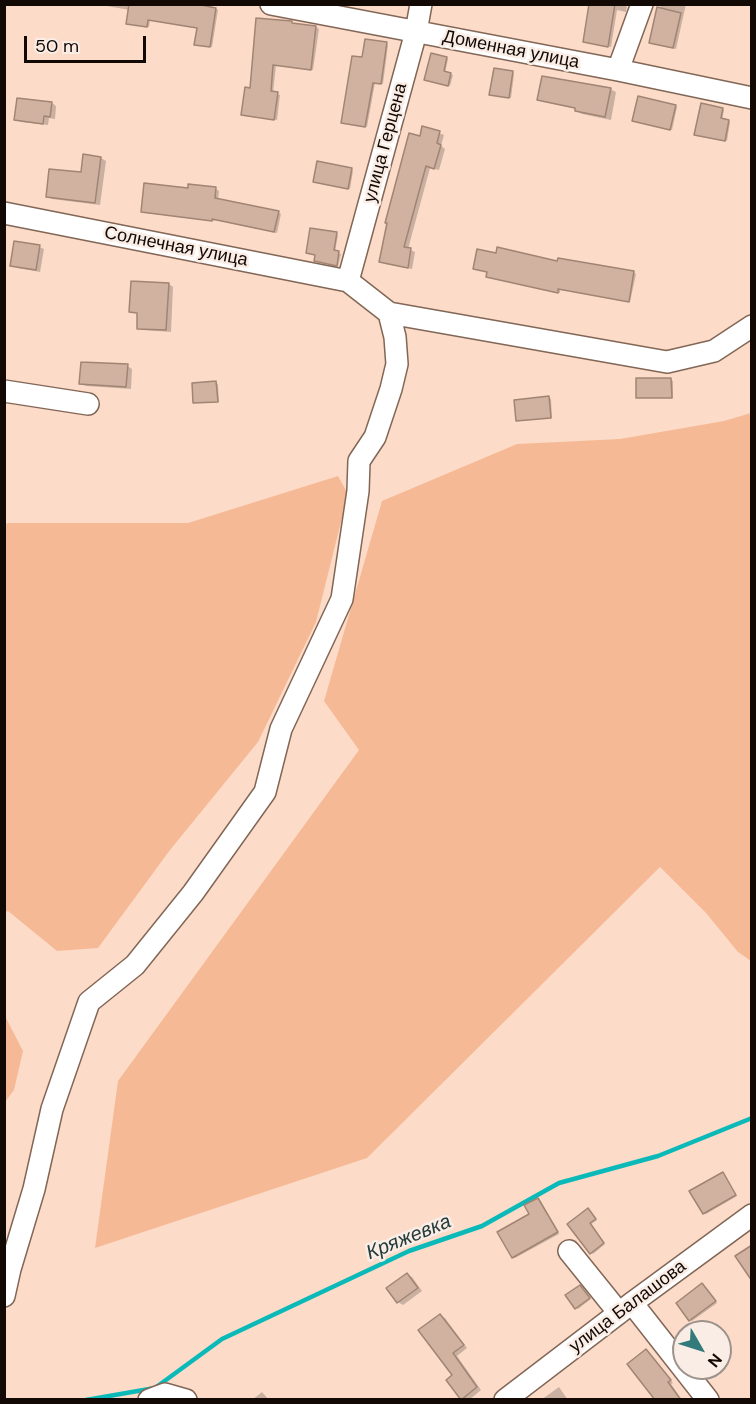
<!DOCTYPE html>
<html>
<head>
<meta charset="utf-8">
<style>
	body { margin:0 }
	#map { position:relative; width:756px; height:1404px; overflow:hidden; background:#fcdcc9; font-family:"DM Sans",sans-serif }
	canvas { display:block }
	.frame { position:absolute; inset:0; border:6px solid #130904; pointer-events:none }
	.north { position:absolute; left:672px; top:1320px; width:60px; height:60px; box-sizing:border-box; background:#faede6; border:2px solid #9e928c; border-radius:50%; rotate:129deg; font-size:16px; font-weight:700; line-height:24px; text-align:center; color:#130904 }
	.north::after { content:''; display:block; margin:auto; width:21px; height:27px; background:#327b7a; clip-path:polygon(50% 0,100% 100%,50% 72%,0 100%) }
	.scale { position:absolute; left:24px; top:36px; width:122px; height:27px; box-sizing:border-box; border:3px solid #130904; border-top:0; padding-left:8px; font-size:18px; line-height:21px; white-space:nowrap; color:#130904; -webkit-text-stroke:4px #faede6; paint-order:stroke }
</style>
</head>
<body>
<div id="map">
<canvas width="756" height="1404"></canvas>
<div class="frame"></div>
<div class="north">N</div>
<div class="scale">50 m</div>
</div>
<script>
const context = document.querySelector('canvas').getContext('2d');
context.lineJoin = 'round';
function paint(path, color) { context.fillStyle = color; context.fill(path, 'evenodd'); }
const toPath = rows => new Path2D(rows.map(r => 'M' + r).join(''));
function strokePath(path, color, width, dash) { context.strokeStyle = color; context.lineWidth = width; context.lineCap = dash ? 'butt' : 'round'; context.setLineDash(dash || []); context.stroke(path); }
function label(font, color, halo, rows, align = 'center') {
  context.font = font + ' "DM Sans",sans-serif'; context.lineWidth = 5; context.setLineDash([]); context.textBaseline = 'middle'; context.strokeStyle = halo; context.fillStyle = color; for (const [text, x, y, turn = 0] of rows) {
    context.save(); context.translate(x, y); context.rotate((+turn || 0) * Math.PI / 180); context.textAlign = isNaN(turn) ? turn : align; if (halo) context.strokeText(text, 0, 0); context.fillText(text, 0, 0); context.restore();
  }
}
paint(toPath([
	[751,413,751,961,738,952,706,913,660,867,367,1158,95,1248,118,1081,359,750,324,701,382,501,517,444,620,439,724,421],
	[338,476,348,494,316,622,258,742,170,850,98,948,57,951,8,911,5,912,5,524,9,523,188,523],
	[5,1016,23,1051,14,1090,5,1102]
]), '#f6b995');
paint(toPath([
	[95,4,191,4,216,9,218,10,212,47,198,45,198,28,150,20,149,27,130,24,130,10],
	[591,4,627,4,626,12,617,10,611,47,588,43,584,41],
	[661,4,686,4,676,49,653,44],
	[294,24,316,27,319,29,313,70,276,65,273,93,280,95,277,120,246,116,243,115,251,89],
	[386,44,388,45,383,84,375,83,367,127,345,123,364,59],
	[447,58,448,59,445,73,453,75,450,86,428,81],
	[513,72,514,74,511,98,493,95],
	[610,89,616,92,611,120,582,114,576,111,577,109,544,102,539,99],
	[52,103,56,106,55,119,49,118,48,125,21,122,16,120],
	[675,106,677,107,672,130,636,121],
	[722,109,724,110,722,120,730,122,727,141,698,135],
	[424,127,444,135,441,146,445,149,439,170,430,168,408,249,415,252,412,269,385,264,381,262],
	[101,158,106,161,100,205,52,199,47,196],
	[352,170,353,171,350,189,317,183],
	[189,185,216,189,219,191,218,200,278,212,281,214,277,233,215,220,215,221,145,213,189,189],
	[337,234,338,235,335,252,341,254,338,266,318,262],
	[39,247,44,249,40,272,17,268,12,265],
	[558,262,634,272,636,274,630,302,560,289,560,293,489,278],
	[169,284,173,287,171,332,143,330,138,328,139,314,130,311],
	[127,366,132,369,131,389,86,386,81,384],
	[671,380,673,381,673,398,640,398,638,397],
	[216,383,218,384,219,402,196,403,194,402],
	[549,398,551,399,552,418,519,421,518,420],
	[723,1173,737,1196,706,1214,704,1213],
	[538,1199,540,1200,559,1234,515,1258,513,1257],
	[590,1211,597,1220,590,1225,605,1244,593,1254,569,1224],
	[407,1274,412,1277,422,1291,403,1305,398,1302],
	[702,1285,717,1303,692,1321,690,1320],
	[582,1288,591,1299,578,1309,576,1308],
	[440,1315,445,1318,467,1348,457,1356,481,1390,469,1400,461,1398],
	[646,1351,649,1353,673,1383,671,1384,682,1400,657,1400],
	[559,1387,568,1400,541,1400],
	[262,1392,269,1400,252,1400]
]), '#0003');
strokePath(toPath([
	[86,1400,155,1388,222,1339,409,1251,482,1226,559,1183,658,1156,752,1118]
]), '#0bbab8', 4.5);
const building = toPath([
	[129,4,196,4,216,8,210,47,194,45,197,28,148,20,147,27,126,24,129,4],
	[589,4,615,4,608,47,583,42,589,4],
	[657,7,681,13,673,48,649,43,657,7],
	[256,18,292,21,292,23,316,26,311,70,273,65,271,91,278,92,274,120,241,115,245,87,250,88,256,18],
	[365,39,387,42,381,84,373,83,365,127,341,123,352,56,362,57,365,39],
	[431,53,447,57,444,71,451,73,448,86,424,80,431,53],
	[494,68,513,71,509,98,489,95,494,68],
	[542,76,611,88,605,117,575,111,575,108,537,100,542,76],
	[638,96,676,105,670,130,632,121,638,96],
	[17,98,52,102,50,117,44,116,43,124,14,120,17,98],
	[701,103,723,108,721,118,729,120,725,141,694,135,701,103],
	[422,126,440,131,437,143,441,145,434,169,426,166,404,247,411,248,408,268,379,262,387,223,385,223,409,133,420,136,422,126],
	[83,154,101,157,95,203,46,197,49,169,81,172,83,154],
	[317,161,352,168,348,189,313,182,317,161],
	[144,183,188,188,188,184,216,187,215,198,279,211,274,232,212,219,212,221,141,212,144,183],
	[310,228,337,232,334,250,339,251,337,266,314,261,315,255,306,253,310,228],
	[14,241,40,245,36,270,10,266,14,241],
	[497,247,557,261,558,258,634,271,629,302,558,289,558,293,486,277,487,272,473,269,477,249,496,253,497,247],
	[131,281,169,283,166,330,137,329,137,313,129,312,131,281],
	[81,362,128,364,126,387,79,384,81,362],
	[636,378,671,378,672,398,636,398,636,378],
	[216,381,218,402,193,403,192,383,216,381],
	[549,396,551,418,516,421,514,400,549,396],
	[723,1172,736,1195,703,1214,689,1191,723,1172],
	[538,1198,558,1232,512,1258,497,1232,529,1214,524,1205,538,1198],
	[588,1208,596,1219,590,1223,604,1243,590,1254,567,1224,588,1208],
	[752,1245,752,1281,735,1256,752,1245],
	[407,1273,418,1288,397,1303,386,1288,407,1273],
	[702,1283,716,1301,689,1321,676,1303,702,1283],
	[580,1285,590,1298,575,1309,565,1295,580,1285],
	[440,1314,464,1345,453,1353,477,1387,461,1400,446,1380,452,1375,418,1330,440,1314],
	[646,1349,671,1380,668,1382,681,1400,655,1400,627,1364,646,1349]
]);
paint(building, '#d1b2a0');
strokePath(building, '#a18473', 1.5);
const minor = toPath([
	[271,4,618,70,752,98],
	[618,70,642,4],
	[4,213,348,281,389,313,667,362,714,351,752,326],
	[348,281,416,32,421,4],
	[4,391,88,404],
	[569,1251,619,1313],
	[4,1296,10,1269,34,1189,52,1109,89,1002,135,965,193,893,265,792,281,729,342,599,358,491,359,461,375,437,391,389,397,364,395,337,389,313],
	[632,1303,708,1400],
	[149,1400,165,1394,186,1400],
	[505,1400,632,1303,752,1215]
]);
strokePath(minor, '#826656', 24);
strokePath(minor, '#fff', 21);
label('18px', '#130904', '#faede6', [
	["Доменная улица",511,50,11],
	["улица Герцена",386,143,-75],
	["Солнечная улица",176,247,11],
	["улица Балашова",628,1307,-37]
]);
label('italic 20px', '#233b3a', '#faede6', [
	["Кряжевка",409,1238,-22]
]);
</script>
</body>
</html>
